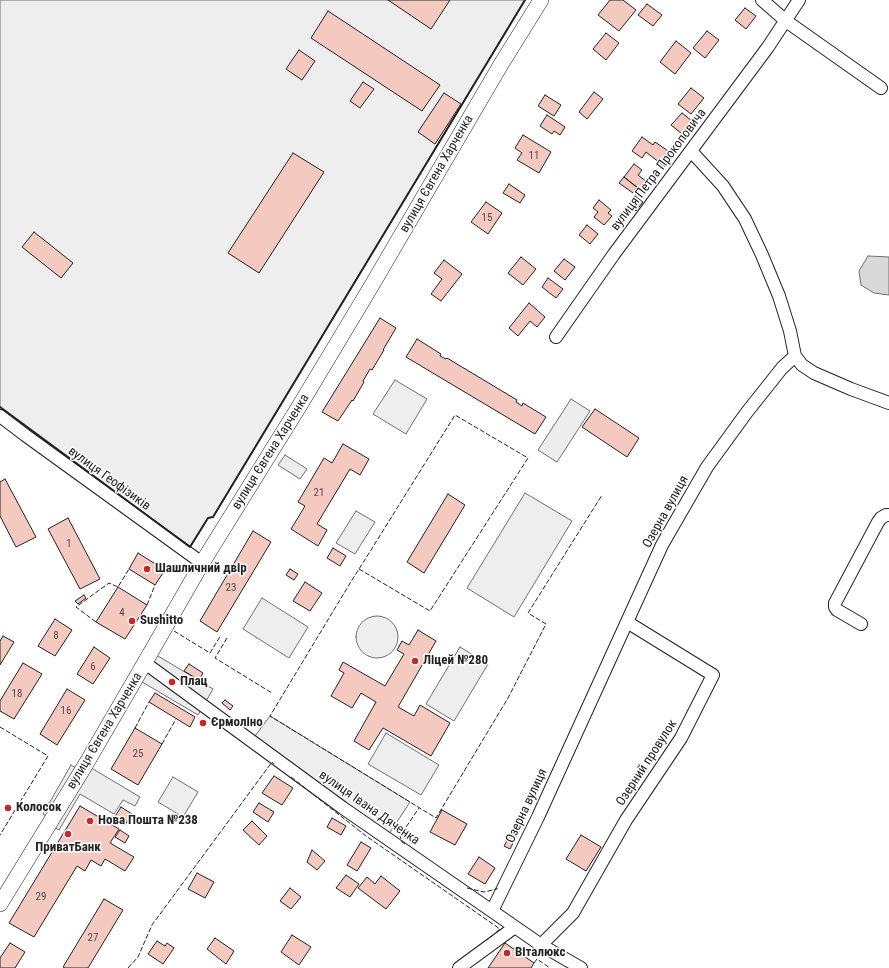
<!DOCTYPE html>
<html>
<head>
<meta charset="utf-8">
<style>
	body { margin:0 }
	canvas { display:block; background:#fff }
</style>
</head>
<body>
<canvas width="889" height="968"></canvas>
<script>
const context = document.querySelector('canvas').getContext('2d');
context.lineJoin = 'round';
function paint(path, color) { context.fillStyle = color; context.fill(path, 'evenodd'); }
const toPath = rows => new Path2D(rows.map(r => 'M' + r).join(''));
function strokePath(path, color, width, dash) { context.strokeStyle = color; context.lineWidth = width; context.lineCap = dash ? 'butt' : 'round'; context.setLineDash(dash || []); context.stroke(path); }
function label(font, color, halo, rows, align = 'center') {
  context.font = font + ' "Roboto Condensed",sans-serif'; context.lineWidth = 3; context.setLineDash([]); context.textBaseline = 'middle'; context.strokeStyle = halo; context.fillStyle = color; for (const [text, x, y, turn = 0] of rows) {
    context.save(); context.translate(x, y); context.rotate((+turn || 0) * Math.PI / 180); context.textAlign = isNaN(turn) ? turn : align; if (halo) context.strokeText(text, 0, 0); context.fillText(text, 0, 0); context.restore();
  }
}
const green = toPath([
	[0,0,525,0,213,517,208,518,190,547,0,407,0,0],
	[395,380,427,399,406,434,373,414,395,380],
	[525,493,572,521,514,617,467,588,525,493],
	[356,511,375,522,355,554,336,543,356,511],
	[262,598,308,627,289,658,243,629,262,598],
	'356 637a21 21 0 1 1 42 0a21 21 0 1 1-42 0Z',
	[460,647,488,664,454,721,426,704,460,647],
	[270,716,410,802,389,834,255,736,270,716],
	[386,733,439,765,421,795,368,764,386,733],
	[173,777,198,792,183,817,158,802,173,777]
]);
paint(green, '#eee');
strokePath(green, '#6f6f6f', 1);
const parking = toPath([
	[571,399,590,411,557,462,538,450,571,399],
	[285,455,307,469,300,479,278,465,285,455],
	[153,653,213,689,198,715,137,679,153,653],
	[71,765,76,768,47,817,43,814,71,765],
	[88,766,140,797,135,806,123,800,114,814,80,794,59,830,52,826,88,766]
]);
paint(parking, '#ededed');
strokePath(parking, '#6f6f6f', 1);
const water = toPath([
	[868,256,889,257,889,295,874,293,861,285,859,271,868,256]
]);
paint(water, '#d9d9d9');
strokePath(water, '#6f6f6f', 1);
const building = toPath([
	[388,0,450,0,431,29,388,0],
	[610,0,623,0,636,10,619,31,598,15,610,0],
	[647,4,662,15,653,26,638,15,647,4],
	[745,8,756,16,746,29,735,20,745,8],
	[328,11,440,85,422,111,311,38,328,11],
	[707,31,719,40,705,58,693,48,707,31],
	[606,33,619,43,606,60,593,49,606,33],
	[676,41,691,53,675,74,660,62,676,41],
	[299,50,315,61,302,80,286,69,299,50],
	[363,82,374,89,360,108,350,101,363,82],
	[691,88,704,98,691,114,678,104,691,88],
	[594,92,603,99,587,119,579,112,594,92],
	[444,93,461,104,435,144,418,132,444,93],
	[545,95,561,105,554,116,538,106,545,95],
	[682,113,697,125,687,138,671,125,682,113],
	[547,115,565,127,560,135,554,131,552,134,540,126,547,115],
	[523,135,551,152,539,173,517,160,522,153,515,148,523,135],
	[642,137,653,145,655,142,674,155,665,167,646,152,642,158,632,151,642,137],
	[293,153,324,172,259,273,228,253,293,153],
	[634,164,642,170,638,175,647,182,640,190,624,177,634,164],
	[624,177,637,187,633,193,619,183,624,177],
	[509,184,525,195,520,203,503,193,509,184],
	[635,196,643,202,636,211,628,204,635,196],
	[599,200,611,210,608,213,612,216,604,225,594,217,598,212,593,208,599,200],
	[486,202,502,213,488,234,471,222,486,202],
	[587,225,598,234,590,244,579,235,587,225],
	[34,232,73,263,61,278,22,247,34,232],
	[521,257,536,269,523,285,508,273,521,257],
	[564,259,575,267,565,280,554,271,564,259],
	[444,260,462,274,441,301,431,294,442,279,434,273,444,260],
	[548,278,563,289,556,298,542,287,548,278],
	[529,303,545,317,537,327,530,321,518,336,509,328,529,303],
	[380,318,396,328,383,350,384,350,372,370,370,369,363,381,364,382,353,401,352,400,338,421,322,412,380,318],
	[417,339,441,354,440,356,446,359,447,358,517,400,516,402,522,406,523,403,546,417,535,434,406,357,417,339],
	[595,409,639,438,627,457,582,427,595,409],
	[343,444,369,459,360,475,350,469,317,524,327,530,318,546,291,529,305,506,298,502,324,458,332,463,343,444],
	[5,479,36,537,16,547,0,516,0,482,5,479],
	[448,494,465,505,424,573,407,562,448,494],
	[68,518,100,579,80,589,48,529,68,518],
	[253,531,271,542,217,632,200,621,253,531],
	[333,548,346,556,340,566,327,558,333,548],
	[138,553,165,570,155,585,129,569,138,553],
	[290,569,298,574,294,580,286,575,290,569],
	[305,582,322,593,310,611,293,601,305,582],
	[118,587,147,605,125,639,96,622,118,587],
	[84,595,86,598,78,604,75,601,84,595],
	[55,619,72,630,55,656,38,646,55,619],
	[418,630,436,641,398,707,414,716,420,705,450,723,431,756,383,728,369,750,354,741,376,702,361,693,352,708,331,696,344,673,339,670,343,662,385,686,404,654,397,650,402,641,409,645,418,630],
	[3,636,14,642,0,665,0,641,3,636],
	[94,647,110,658,93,684,77,674,94,647],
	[23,663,42,674,14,719,0,711,0,701,23,663],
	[189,664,203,673,199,680,184,671,189,664],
	[67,689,85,700,57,745,40,734,67,689],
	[155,693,195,717,190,727,149,702,155,693],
	[225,700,233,706,230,710,222,703,225,700],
	[135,728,162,744,138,785,111,769,135,728],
	[274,776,293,788,282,805,262,793,274,776],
	[259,803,274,812,268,822,253,812,259,803],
	[80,806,119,829,110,843,134,857,125,871,105,859,101,866,91,860,85,871,77,866,34,937,9,923,80,806],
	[121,807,132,814,125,825,114,818,121,807],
	[442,810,467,824,455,845,430,832,442,810],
	[332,818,346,826,341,835,327,827,332,818],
	[252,821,267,836,259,845,243,830,252,821],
	[514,828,519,831,510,849,504,846,514,828],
	[120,830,129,836,125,843,115,837,120,830],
	[581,835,601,847,586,871,566,859,581,835],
	[361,842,371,848,357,871,347,865,361,842],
	[312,850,325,861,317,870,307,862,312,850],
	[479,857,495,868,485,884,468,874,479,857],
	[197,873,214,882,205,898,188,889,197,873],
	[346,875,359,884,350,897,336,888,346,875],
	[381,876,400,891,386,909,358,888,367,877,375,884,381,876],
	[290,888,301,897,291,909,280,901,290,888],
	[104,899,123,910,88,968,65,968,63,967,104,899],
	[292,935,311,947,299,965,281,952,292,935],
	[215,938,234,951,226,964,207,949,215,938],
	[157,941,165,946,167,943,174,948,163,964,148,954,157,941],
	[10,943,25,952,15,968,0,968,0,958,10,943],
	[505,943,534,963,531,968,488,968,505,943]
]);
paint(building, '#f3c9c0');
strokePath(building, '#222', 1);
const minor = toPath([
	[762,0,786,21,881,88],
	[556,337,614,254,768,47,799,0],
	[795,356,802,365,814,373,851,389,889,403],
	[0,416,25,435,202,563],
	[861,624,837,610,835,607,835,603,878,522,881,518,886,515,889,515],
	[145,663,343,808,541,945,581,968],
	[492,911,538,817,662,545,707,467,747,412,782,368,795,356,790,331,779,296,762,255,745,219,723,186,691,151],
	[541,945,573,913,626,820,681,738,713,675,627,622],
	[459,968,515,927]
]);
const major = toPath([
	[0,904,86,764,151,652,202,563,300,405,372,285,500,66,541,0]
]);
strokePath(minor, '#222', 14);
strokePath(major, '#222', 16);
strokePath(minor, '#fff', 12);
strokePath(major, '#fff', 15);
strokePath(toPath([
	[359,569,430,611,528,458,455,415,371,550,359,569,352,580,270,716,436,818,508,698,546,624,528,613,602,495],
	[147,605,155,585],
	[96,622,76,607,109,583,118,587,129,569],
	[174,631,210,653,221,635],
	[227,638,215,658,272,693],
	[0,727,48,756,0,835],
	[135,728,149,702],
	[162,744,176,719],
	[291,777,366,836,500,929,487,940],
	[405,844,402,842,400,836,419,808],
	[467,888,484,892,497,889,497,888],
	[534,963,537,959,550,968],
	[128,968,138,957,152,925,272,762,274,764]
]), '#222', 1, [5, 2]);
strokePath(toPath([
	[0,407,190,547,208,518,213,517,525,0]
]), '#222', 2);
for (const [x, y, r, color] of [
	[147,569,4,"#c62828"],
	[132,621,4,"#c62828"],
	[415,661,4,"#c62828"],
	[172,682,4,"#c62828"],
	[203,723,4,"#c62828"],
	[8,808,4,"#c62828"],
	[90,821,4,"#c62828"],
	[68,834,4,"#c62828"],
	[507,953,4,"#c62828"]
]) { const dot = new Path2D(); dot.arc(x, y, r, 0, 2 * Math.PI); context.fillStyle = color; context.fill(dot); strokePath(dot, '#fff', 1.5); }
label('11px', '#564c4a', null, [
	["11",534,156],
	["15",487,218],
	["21",319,493],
	["1",69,544],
	["23",231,588],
	["4",122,613],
	["8",56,636],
	["6",93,667],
	["18",17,694],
	["16",66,711],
	["25",138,754],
	["29",41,897],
	["27",93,938]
]);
label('13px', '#222', '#fff', [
	["вулиця Петра Прокоповича",659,170,-53],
	["вулиця Євгена Харченка",437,174,-60],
	["вулиця Євгена Харченка",271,452,-58],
	["вулиця Геофізиків",109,479,36],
	["Озерна вулиця",666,512,-61],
	["вулиця Євгена Харченка",105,731,-59],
	["Озерний провулок",647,763,-57],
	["Озерна вулиця",527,806,-65],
	["вулиця Івана Дяченка",369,808,35]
]);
label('bold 13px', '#222', '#fff', [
	["Шашличний двір",155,569],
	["Sushitto",140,621],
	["Ліцей №280",423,661],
	["Плац",180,682],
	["Єрмоліно",211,723],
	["Колосок",16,808],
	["Нова Пошта №238",98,821],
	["ПриватБанк",68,848,"center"],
	["Віталюкс",515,953]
], 'left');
</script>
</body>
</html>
